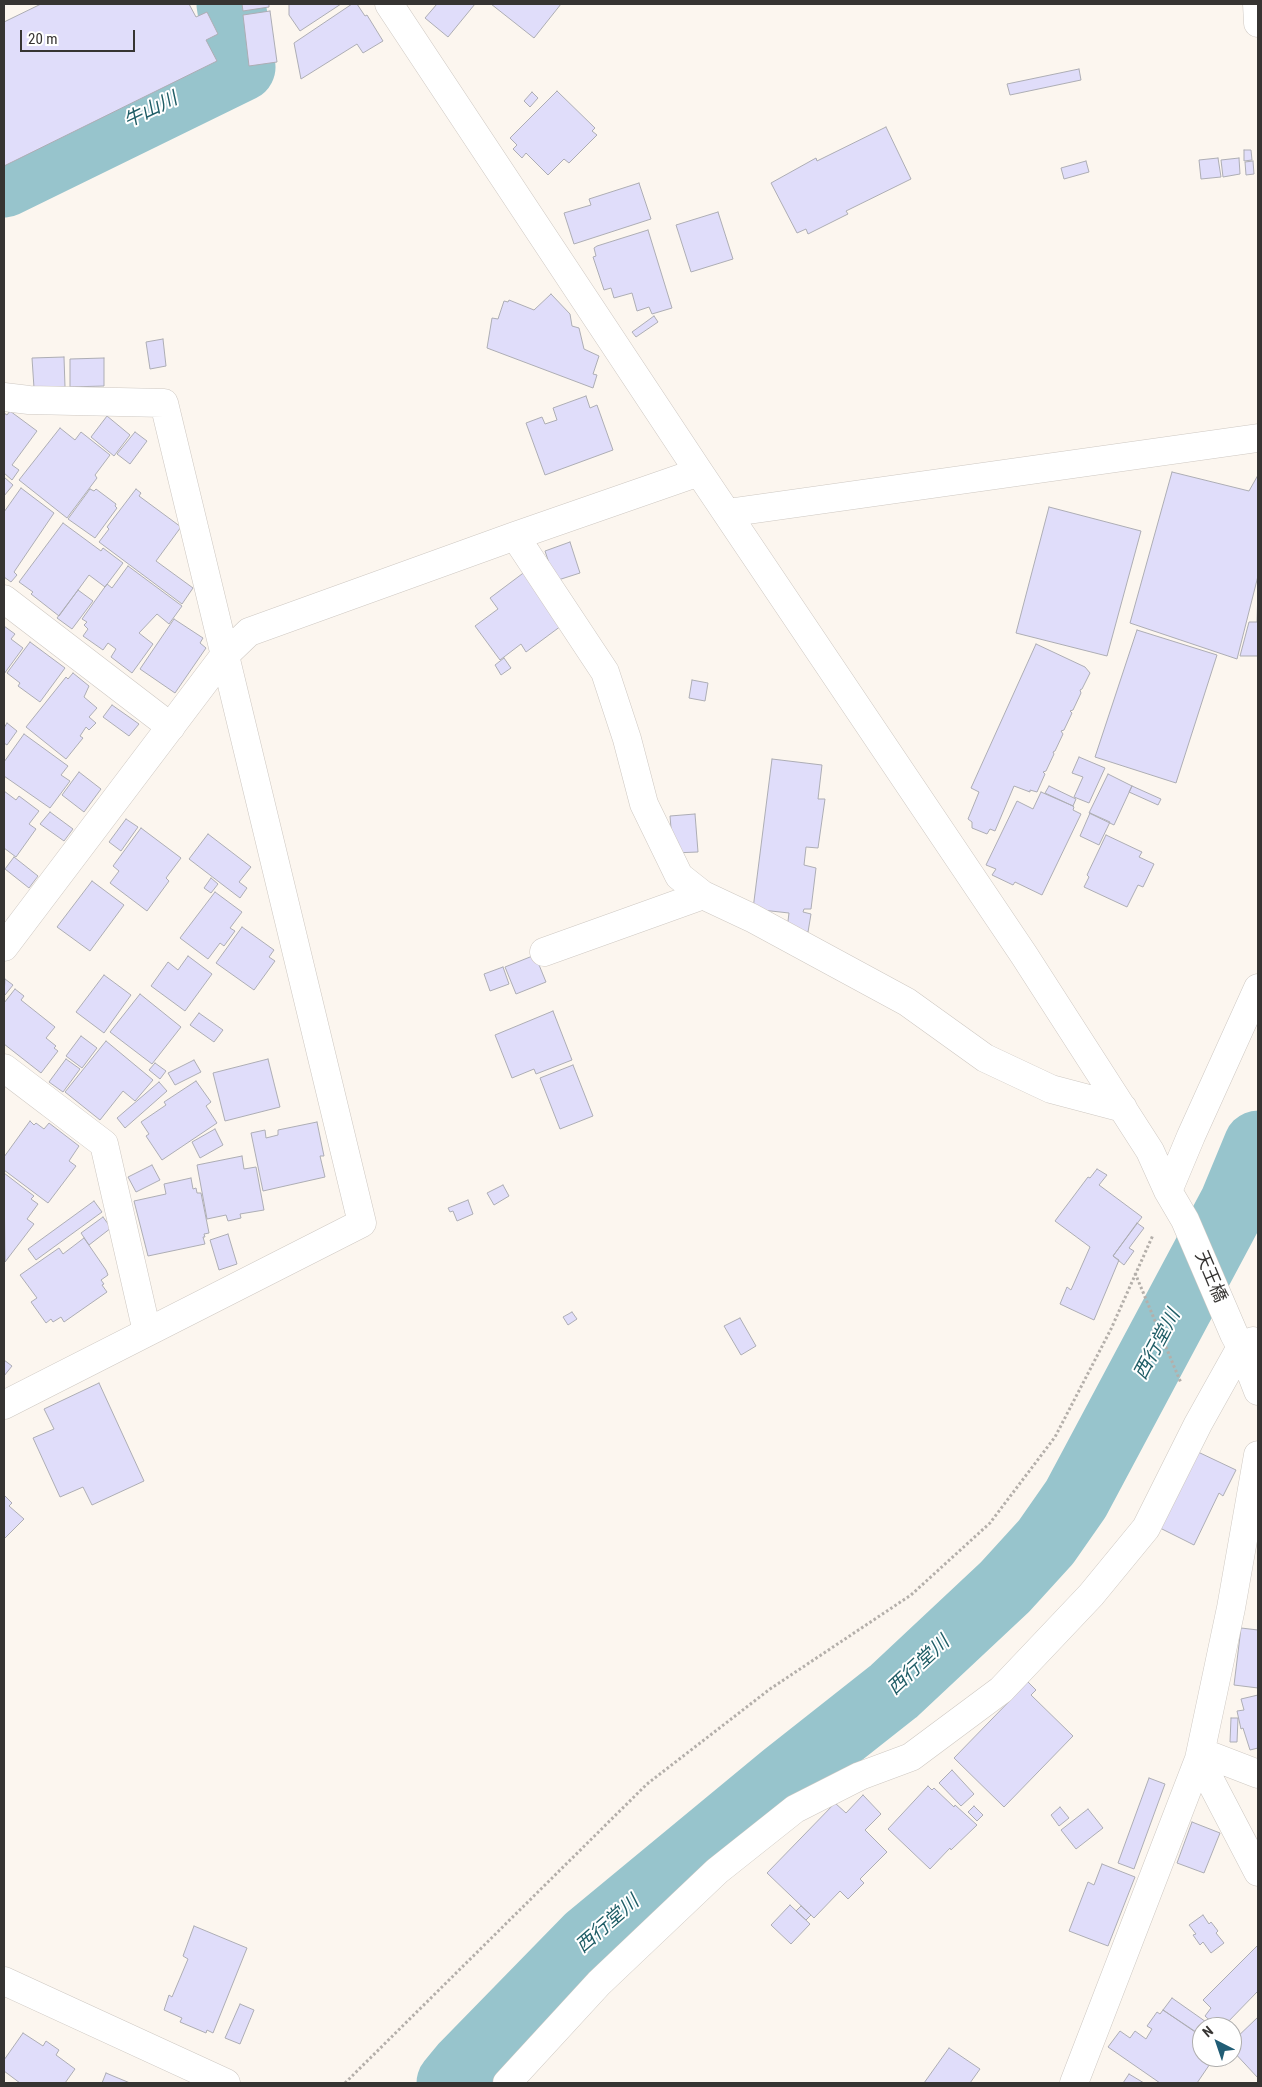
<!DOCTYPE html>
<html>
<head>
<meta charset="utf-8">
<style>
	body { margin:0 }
	#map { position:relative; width:1262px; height:2087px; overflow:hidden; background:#fcf6ef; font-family:"Roboto Condensed",sans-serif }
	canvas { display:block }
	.frame { position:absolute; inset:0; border:5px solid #363432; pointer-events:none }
	.north { position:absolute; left:1192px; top:2017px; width:50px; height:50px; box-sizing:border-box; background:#fff; border:1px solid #afaead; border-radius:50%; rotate:319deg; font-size:14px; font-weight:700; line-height:20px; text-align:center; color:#363432 }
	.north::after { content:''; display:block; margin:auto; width:18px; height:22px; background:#215d75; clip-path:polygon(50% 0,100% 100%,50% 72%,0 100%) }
	.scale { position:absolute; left:20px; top:30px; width:115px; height:22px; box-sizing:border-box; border:2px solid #363432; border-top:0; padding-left:6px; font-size:15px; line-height:18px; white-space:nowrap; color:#363432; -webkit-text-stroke:4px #fff; paint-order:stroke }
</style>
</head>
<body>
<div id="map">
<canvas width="1262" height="2087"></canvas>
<div class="frame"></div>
<div class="north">N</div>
<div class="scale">20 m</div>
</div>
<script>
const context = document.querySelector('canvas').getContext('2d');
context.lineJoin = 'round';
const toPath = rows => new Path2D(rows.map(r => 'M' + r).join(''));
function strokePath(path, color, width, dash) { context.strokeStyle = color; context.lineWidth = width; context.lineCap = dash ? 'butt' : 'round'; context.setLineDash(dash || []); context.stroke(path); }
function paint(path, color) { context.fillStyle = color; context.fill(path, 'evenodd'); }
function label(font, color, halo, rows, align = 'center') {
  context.font = font + ' "Roboto Condensed","Noto Sans JP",sans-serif'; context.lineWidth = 4; context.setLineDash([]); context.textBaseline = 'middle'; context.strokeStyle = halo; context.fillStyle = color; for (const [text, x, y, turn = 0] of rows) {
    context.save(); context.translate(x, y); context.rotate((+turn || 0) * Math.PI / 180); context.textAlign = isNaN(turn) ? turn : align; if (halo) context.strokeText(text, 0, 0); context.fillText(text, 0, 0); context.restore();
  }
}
strokePath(toPath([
	[4,183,241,67,231,4],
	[451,2083,465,2066,589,1939,785,1777,894,1691,1005,1587,1046,1542,1076,1499,1234,1203,1258,1145]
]), '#97c4cc', 69);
const building = toPath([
	[41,4,189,4,196,17,207,12,218,34,206,40,217,61,4,166,4,22,41,4],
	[242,4,269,4,269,7,243,11,242,4],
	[289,4,341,4,300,31,289,15,289,4],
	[352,4,357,4,365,16,367,15,383,41,363,53,357,44,301,79,294,43,352,4],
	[437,4,475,4,448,37,425,18,437,4],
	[491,4,561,4,534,38,491,4],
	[270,11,277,62,249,66,243,15,270,11],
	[1079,69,1081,80,1010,95,1007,84,1079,69],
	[557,91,595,128,592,131,597,135,569,163,564,159,548,175,526,153,522,158,513,149,517,145,510,138,557,91],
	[532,92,538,98,530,107,524,101,532,92],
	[886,127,911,179,846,211,848,214,808,234,806,229,797,233,771,183,816,158,817,161,886,127],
	[1244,150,1251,150,1252,160,1244,161,1244,150],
	[1218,158,1221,177,1201,179,1199,160,1218,158],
	[1239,158,1240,174,1223,177,1221,160,1239,158],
	[1086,161,1089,172,1064,179,1061,168,1086,161],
	[1253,161,1254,174,1246,175,1245,162,1253,161],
	[639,183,651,219,574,244,564,213,591,205,589,199,639,183],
	[718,212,733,259,691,272,676,225,718,212],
	[648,230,672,308,652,314,649,307,637,311,632,293,614,298,611,288,604,290,593,257,596,256,594,248,597,246,648,230],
	[551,294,570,314,572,326,579,328,584,349,599,356,593,374,597,375,593,388,487,348,492,318,498,319,504,301,508,302,509,300,534,310,551,294],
	[654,316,658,322,636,337,632,332,654,316],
	[163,339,166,366,150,369,146,342,163,339],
	[64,357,65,387,34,388,32,358,64,357],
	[104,358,104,386,70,387,70,359,104,358],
	[586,396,590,408,597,405,613,450,545,475,526,423,542,417,545,424,557,420,553,408,586,396],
	[10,411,37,431,12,465,19,470,12,480,4,473,4,413,7,415,10,411],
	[107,416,130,435,114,456,91,437,107,416],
	[60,428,75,440,81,432,110,455,95,475,97,478,67,518,19,480,60,428],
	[135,432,147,441,130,464,117,454,135,432],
	[1172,472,1249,491,1258,475,1258,576,1237,659,1130,623,1172,472],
	[4,477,13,485,4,496,4,477],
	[21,488,54,513,14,572,17,575,11,582,4,577,4,512,21,488],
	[90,489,94,491,96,489,116,504,115,506,117,508,95,538,68,519,90,489],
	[136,489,141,493,139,496,181,527,156,561,193,588,182,604,99,542,109,529,107,527,136,489],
	[1049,507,1141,531,1107,656,1016,633,1049,507],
	[63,523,101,551,103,548,123,563,105,587,89,575,59,616,31,594,33,592,19,582,63,523],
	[570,542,580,573,555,581,545,551,570,542],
	[128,566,182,606,169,624,157,614,139,633,153,644,132,673,111,657,116,649,108,643,103,650,83,636,88,629,84,625,87,622,82,619,107,584,112,588,128,566],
	[526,571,565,623,526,652,521,644,500,660,475,626,498,609,490,598,526,571],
	[1258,588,1258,656,1240,656,1249,622,1257,622,1258,588],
	[78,590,93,601,72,629,57,618,78,590],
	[174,619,203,638,200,643,206,648,175,693,140,669,174,619],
	[4,626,15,634,11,639,23,648,4,674,4,626],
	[1137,630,1217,655,1176,783,1095,757,1137,630],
	[30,642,65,668,40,702,18,686,20,683,7,673,30,642],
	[1036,644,1085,667,1090,673,1082,689,1080,690,1081,693,1073,710,1070,711,1072,713,1064,730,1061,731,1063,734,1055,751,1053,752,1054,754,1046,771,1043,772,1045,774,1037,792,1030,790,1030,792,1014,786,995,831,990,829,987,834,972,828,972,822,968,819,979,792,971,788,1036,644],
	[504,658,511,668,501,675,495,665,504,658],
	[73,673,89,686,84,697,97,708,89,717,96,723,89,730,86,727,80,736,83,738,66,759,26,727,66,677,68,679,73,673],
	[692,680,708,683,705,701,689,698,692,680],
	[112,705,139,724,129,736,103,717,112,705],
	[7,723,17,731,7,745,4,743,4,728,7,723],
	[24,734,68,766,61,775,70,781,50,808,4,776,4,762,24,734],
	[1079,757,1105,768,1089,803,1074,797,1083,777,1072,773,1079,757],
	[772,759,822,765,818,799,825,799,818,848,806,847,804,865,816,868,811,909,804,909,803,912,811,914,808,932,787,929,789,913,753,909,772,759],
	[79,772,101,789,84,812,62,795,79,772],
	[1108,774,1132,786,1114,825,1089,813,1108,774],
	[1049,786,1076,799,1073,806,1045,793,1049,786],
	[1132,786,1161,799,1158,805,1129,792,1132,786],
	[4,791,16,800,19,796,39,811,29,824,36,829,16,857,4,848,4,791],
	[1041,792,1073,806,1074,807,1073,810,1081,814,1042,895,1015,882,1013,885,992,875,996,869,986,865,1017,801,1033,809,1041,792],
	[50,812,73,829,64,841,40,824,50,812],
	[1090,813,1110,822,1099,845,1080,836,1090,813],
	[695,814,698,852,673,853,670,816,695,814],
	[126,819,138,827,121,851,109,842,126,819],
	[141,828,181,858,166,878,169,881,147,911,110,883,119,871,113,866,141,828],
	[208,834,251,867,239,882,247,888,240,898,189,859,208,834],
	[1106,835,1142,852,1139,857,1154,864,1143,887,1138,885,1127,907,1084,887,1089,877,1087,875,1106,835],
	[14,857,38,876,29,888,5,869,14,857],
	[211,878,218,884,211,893,204,888,211,878],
	[92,881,124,905,90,951,57,927,92,881],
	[215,892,242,912,230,928,235,931,224,946,220,943,208,959,180,938,215,892],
	[242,927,274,950,269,957,275,961,254,990,216,963,242,927],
	[535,955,546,982,516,994,505,967,535,955],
	[188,956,212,974,185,1011,151,986,168,962,178,970,188,956],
	[503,967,509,984,490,991,484,974,503,967],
	[104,975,131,995,104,1033,76,1012,104,975],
	[5,979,13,985,5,995,4,994,5,979],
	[15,989,24,996,21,1000,55,1027,46,1038,56,1046,54,1048,58,1051,41,1073,4,1044,4,1003,15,989],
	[140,994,181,1027,152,1064,110,1032,140,994],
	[553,1011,572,1060,536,1074,534,1069,512,1078,495,1035,553,1011],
	[199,1013,223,1030,214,1042,190,1025,199,1013],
	[81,1036,97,1048,82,1068,66,1056,81,1036],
	[106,1041,153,1080,135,1101,123,1091,100,1120,65,1092,106,1041],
	[66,1059,80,1069,63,1092,49,1082,66,1059],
	[268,1059,280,1107,225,1121,213,1073,268,1059],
	[194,1060,201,1072,175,1085,168,1073,194,1060],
	[155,1063,166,1071,160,1079,149,1070,155,1063],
	[573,1065,593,1116,560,1129,540,1078,573,1065],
	[196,1081,211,1102,206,1106,217,1123,162,1160,146,1136,149,1134,141,1122,166,1105,164,1102,196,1081],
	[159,1082,167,1091,125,1128,117,1118,159,1082],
	[30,1121,34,1125,36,1123,44,1129,49,1123,79,1146,69,1161,76,1166,48,1203,4,1170,4,1157,30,1121],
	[317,1122,324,1156,320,1156,325,1177,263,1191,251,1133,265,1130,266,1138,278,1135,278,1130,317,1122],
	[215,1129,223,1145,200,1158,192,1142,215,1129],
	[242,1156,244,1169,256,1167,264,1210,240,1214,241,1218,228,1221,226,1215,207,1219,197,1165,242,1156],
	[152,1165,160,1180,136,1192,128,1177,152,1165],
	[1097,1169,1107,1175,1099,1185,1142,1217,1113,1256,1119,1260,1094,1320,1060,1304,1067,1287,1071,1290,1090,1247,1055,1221,1088,1177,1090,1178,1097,1169],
	[4,1173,34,1196,31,1199,38,1204,27,1219,34,1224,5,1262,4,1173],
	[191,1178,193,1189,196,1188,197,1193,201,1193,209,1233,204,1234,205,1237,203,1237,205,1244,148,1256,134,1201,166,1194,164,1184,191,1178],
	[503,1185,509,1196,494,1205,487,1193,503,1185],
	[468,1200,473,1214,457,1221,453,1211,450,1212,448,1208,468,1200],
	[94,1201,102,1212,36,1260,28,1249,94,1201],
	[103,1217,111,1228,89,1245,81,1233,103,1217],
	[1137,1223,1144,1228,1129,1248,1134,1251,1124,1265,1113,1256,1137,1223],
	[228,1234,237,1264,219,1270,210,1240,228,1234],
	[84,1238,106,1270,108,1275,101,1280,104,1284,102,1285,107,1292,64,1322,61,1317,53,1322,51,1319,46,1323,31,1302,37,1298,20,1275,59,1248,63,1254,84,1238],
	[572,1312,577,1319,568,1325,563,1317,572,1312],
	[740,1318,756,1346,741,1355,724,1326,740,1318],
	[4,1360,12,1366,4,1376,4,1360],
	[99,1383,144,1481,92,1505,83,1487,60,1497,33,1438,54,1429,44,1409,99,1383],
	[1198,1452,1236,1470,1223,1496,1219,1493,1194,1545,1160,1528,1198,1452],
	[4,1495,12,1503,9,1506,24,1519,4,1539,4,1495],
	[1241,1628,1258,1630,1258,1688,1234,1685,1241,1628],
	[1028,1682,1036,1690,1031,1695,1073,1736,1004,1807,954,1758,1028,1682],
	[1258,1695,1258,1748,1250,1750,1243,1728,1241,1729,1237,1711,1244,1710,1241,1699,1258,1695],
	[1231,1718,1238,1718,1237,1742,1230,1742,1231,1718],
	[952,1770,974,1794,961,1806,939,1783,952,1770],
	[1149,1778,1165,1784,1134,1869,1118,1863,1149,1778],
	[928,1786,932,1790,934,1788,954,1807,955,1805,977,1825,951,1850,950,1848,930,1869,888,1829,928,1786],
	[863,1795,881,1814,865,1830,887,1852,860,1879,864,1883,848,1899,840,1891,814,1918,767,1873,835,1803,846,1813,863,1795],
	[974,1806,983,1815,977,1821,968,1812,974,1806],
	[1060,1807,1069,1818,1059,1826,1051,1815,1060,1807],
	[1088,1809,1103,1828,1076,1849,1061,1830,1088,1809],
	[1192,1822,1220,1833,1204,1873,1177,1863,1192,1822],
	[1102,1864,1135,1877,1108,1946,1069,1931,1088,1882,1094,1885,1102,1864],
	[790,1905,810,1924,791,1944,771,1925,790,1905],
	[801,1906,811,1915,806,1920,796,1911,801,1906],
	[1203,1915,1209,1924,1211,1922,1218,1931,1216,1933,1224,1943,1211,1953,1203,1942,1200,1945,1193,1935,1196,1934,1189,1925,1203,1915],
	[194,1926,247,1948,213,2033,207,2030,206,2033,180,2022,182,2018,164,2010,169,1995,172,1997,188,1959,183,1956,194,1926],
	[1258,1945,1258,1991,1224,2026,1220,2022,1216,2026,1205,2016,1211,2008,1203,2000,1258,1945],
	[1172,1998,1209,2024,1207,2027,1202,2027,1201,2036,1163,2010,1172,1998],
	[240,2004,254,2010,240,2044,225,2038,240,2004],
	[1163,2010,1202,2036,1202,2057,1222,2057,1228,2061,1226,2065,1214,2058,1197,2083,1160,2083,1108,2047,1120,2031,1130,2038,1135,2031,1146,2039,1152,2029,1147,2026,1157,2012,1160,2014,1163,2010],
	[1258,2017,1258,2078,1232,2050,1232,2042,1258,2017],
	[23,2033,43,2046,46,2041,59,2050,56,2055,75,2069,65,2083,20,2083,4,2071,4,2060,23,2033],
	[949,2048,980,2069,970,2083,924,2083,949,2048],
	[106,2073,130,2083,102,2083,106,2073],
	[1129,2074,1144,2083,1123,2083,1129,2074]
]);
paint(building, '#e0ddfa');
strokePath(building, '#adadb4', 1);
const street = toPath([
	[389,4,699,472,1024,955,1150,1151,1168,1191,1185,1220,1234,1334,1241,1347,1258,1391],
	[1257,4,1258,23],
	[4,397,29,400,164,403,362,1223,4,1405],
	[727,513,1258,438],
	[515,536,605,672,627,739,644,804,679,876,703,895,752,918,907,1002,985,1058,1051,1089,1123,1108],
	[4,599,171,727],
	[4,947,224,656,249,632,515,536,699,472],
	[544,952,703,895],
	[4,1068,104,1144,147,1332],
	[1168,1191,1191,1136,1258,988],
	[1201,1752,1258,1774],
	[1199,1759,1258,1872],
	[4,1981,226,2083],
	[507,2083,599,1983,717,1871,795,1809,860,1776,911,1757,1001,1690,1091,1595,1146,1528,1198,1424,1241,1347,1253,1341],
	[1074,2083,1199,1759,1231,1608,1258,1455]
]);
strokePath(street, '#cec8c2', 29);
strokePath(toPath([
	[345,2083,647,1784,770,1689,911,1595,990,1523,1055,1437,1111,1329,1153,1235]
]), '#b4afaa', 3, [2.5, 2.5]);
strokePath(street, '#fff', 28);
strokePath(toPath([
	[1135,1273,1181,1383]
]), '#b4afaa', 3, [2.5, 2.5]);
label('18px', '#363432', '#fff', [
	["天王橋",1210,1277,67]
]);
label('italic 19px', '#1f5d66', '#fff', [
	["牛山川",151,111,-26],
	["西行堂川",1158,1345,-62],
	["西行堂川",919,1666,-43],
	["西行堂川",608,1925,-41]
]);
</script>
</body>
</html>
